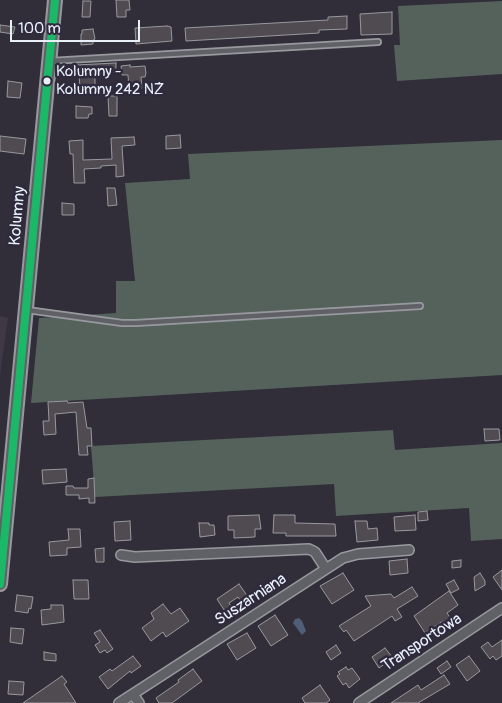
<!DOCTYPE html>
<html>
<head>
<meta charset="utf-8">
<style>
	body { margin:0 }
	#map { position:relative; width:502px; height:703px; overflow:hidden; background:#312e39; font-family:Pangolin,sans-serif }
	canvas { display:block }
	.scale { position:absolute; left:10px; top:20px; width:130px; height:22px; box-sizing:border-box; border:2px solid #e8f1f8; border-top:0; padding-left:6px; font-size:15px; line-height:18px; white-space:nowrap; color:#e8f1f8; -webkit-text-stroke:4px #2f2a3d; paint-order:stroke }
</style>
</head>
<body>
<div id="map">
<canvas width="502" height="703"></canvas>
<div class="scale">100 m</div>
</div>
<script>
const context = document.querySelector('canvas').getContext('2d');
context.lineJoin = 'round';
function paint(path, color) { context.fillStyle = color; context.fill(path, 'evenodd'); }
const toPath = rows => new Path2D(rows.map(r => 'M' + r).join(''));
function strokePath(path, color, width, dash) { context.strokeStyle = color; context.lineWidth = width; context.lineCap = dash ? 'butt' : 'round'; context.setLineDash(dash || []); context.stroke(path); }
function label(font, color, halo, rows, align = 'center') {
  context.font = font + ' Pangolin,sans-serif'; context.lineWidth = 5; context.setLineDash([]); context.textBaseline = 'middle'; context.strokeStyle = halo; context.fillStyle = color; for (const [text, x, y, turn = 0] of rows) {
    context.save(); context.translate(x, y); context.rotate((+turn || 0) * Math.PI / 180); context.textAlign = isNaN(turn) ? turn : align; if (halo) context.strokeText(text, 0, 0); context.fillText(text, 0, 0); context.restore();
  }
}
paint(toPath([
	[0,316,8,318,0,375]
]), '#403845');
paint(toPath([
	[502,1,502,74,397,81,394,45,400,45,398,6],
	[502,140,502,375,31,403,39,318,116,313,116,281,135,281,125,183,190,179,188,154],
	[393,430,395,450,502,443,502,539,471,541,469,508,336,516,334,484,95,497,91,446]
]), '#55625c');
paint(toPath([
	[299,618,302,621,306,631,302,635,293,623,295,619]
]), '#505d77');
const building = toPath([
	[116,0,129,0,130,10,126,10,126,17,117,17,116,0],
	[83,1,91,1,90,17,82,17,83,1],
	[392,12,392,34,361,35,360,14,392,12],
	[347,16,347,29,319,30,319,33,186,41,185,28,328,20,328,17,347,16],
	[0,25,15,27,13,34,0,32,0,25],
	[167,26,171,27,172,41,136,44,135,28,167,26],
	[93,29,95,39,93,40,93,44,81,45,81,34,82,34,82,30,93,29],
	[116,63,116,72,95,74,95,87,80,88,79,75,77,75,76,65,116,63],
	[130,65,130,67,145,66,146,73,145,77,141,77,142,88,129,89,128,75,122,75,121,66,130,65],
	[8,81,22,83,20,98,7,97,8,81],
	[108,96,117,96,117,116,109,116,108,96],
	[76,106,92,107,92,114,89,114,88,118,76,118,76,106],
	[180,135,181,148,166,149,166,136,180,135],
	[0,136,26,139,24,154,0,151,0,136],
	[134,137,135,145,122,146,124,176,116,177,116,165,101,166,101,168,84,169,85,183,74,183,73,154,70,154,69,141,83,140,83,160,112,159,111,138,134,137],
	[107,188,115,188,117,205,108,206,107,188],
	[62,203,74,204,74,215,62,215,62,203],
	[67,401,68,403,83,402,87,428,91,428,92,446,87,446,88,455,79,455,76,412,55,414,56,434,44,435,43,421,49,421,48,402,67,401],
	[484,429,499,429,500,440,485,441,484,429],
	[66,469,67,482,43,484,42,470,66,469],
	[94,478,95,503,89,503,89,498,79,499,79,495,66,495,66,486,73,486,74,488,88,488,88,479,94,478],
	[427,511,428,520,418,521,418,512,427,511],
	[259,515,261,529,255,529,255,537,234,538,234,530,228,530,228,516,259,515],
	[274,515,295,515,295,523,335,524,336,536,286,536,286,533,273,533,274,515],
	[415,515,416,530,395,531,394,517,415,515],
	[130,521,131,540,115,541,114,522,130,521],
	[355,521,367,521,368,529,377,528,378,540,357,542,355,521],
	[199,523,209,523,209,525,214,525,215,535,200,537,199,523],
	[68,529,80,529,81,547,67,548,67,555,50,556,49,542,69,540,68,529],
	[104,548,104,562,96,562,95,549,104,548],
	[407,559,408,573,390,575,389,561,407,559],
	[461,560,461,567,452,568,452,561,461,560],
	[502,570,502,590,493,577,502,570],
	[343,573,354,590,332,604,320,586,343,573],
	[480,573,485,581,485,585,475,591,474,577,480,573],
	[73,580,88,580,89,599,74,599,73,580],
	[454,580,459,589,451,593,446,584,454,580],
	[239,584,248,597,241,602,238,597,229,603,232,608,226,613,217,599,239,584],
	[412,587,418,596,397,609,402,617,395,621,392,616,354,641,346,630,344,632,339,626,371,606,365,596,391,594,394,598,412,587],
	[449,591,458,605,447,613,451,619,444,623,443,621,425,633,414,616,449,591],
	[17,595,33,597,31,609,29,608,28,613,15,611,17,595],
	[163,604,171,614,180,608,189,621,166,637,163,632,151,641,142,628,154,619,151,613,163,604],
	[51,605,63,605,64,622,42,625,41,610,51,609,51,605],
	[275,615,288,635,271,646,258,626,275,615],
	[11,628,24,629,22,644,10,642,11,628],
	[100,630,113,649,107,653,105,650,100,653,95,645,100,642,94,633,100,630],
	[247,633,256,648,237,660,227,644,247,633],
	[502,640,502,656,496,660,493,656,490,659,481,647,488,642,492,647,502,640],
	[336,645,341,653,331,660,326,652,336,645],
	[385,648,393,658,379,668,372,657,385,648],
	[44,652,56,654,56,661,44,660,44,652],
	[133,656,141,666,131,673,130,671,108,689,99,677,110,669,112,671,133,656],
	[469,656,480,671,467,681,456,665,469,656],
	[447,661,451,667,441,674,437,668,447,661],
	[346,667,348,670,352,668,360,679,349,688,346,683,343,685,337,676,340,674,338,672,346,667],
	[193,669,202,681,172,703,159,703,156,698,179,682,178,680,193,669],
	[444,675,450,684,418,703,391,703,418,685,421,690,444,675],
	[62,676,67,682,64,684,76,703,23,703,62,676],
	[9,681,24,682,23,695,8,694,9,681],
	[320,685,330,700,326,703,305,703,302,698,320,685]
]);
paint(building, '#504b50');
strokePath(building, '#98999f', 1);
const lane = toPath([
	[50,61,378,42],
	[27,310,122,323,136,323,420,306]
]);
const street = toPath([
	[121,555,135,557,309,549,315,552,326,569],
	[133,694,139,703],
	[119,703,343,558,358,554,409,550],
	[359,703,502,608]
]);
const secondary = toPath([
	[0,584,55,0]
]);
strokePath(lane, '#98999f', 8);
strokePath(street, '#98999f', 12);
strokePath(secondary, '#98999f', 16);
strokePath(lane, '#606067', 4.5);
strokePath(street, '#606067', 9);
strokePath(secondary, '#606067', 12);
strokePath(toPath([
	[0,584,55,0]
]), '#1ab867', 8);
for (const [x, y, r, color] of [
	[47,81,4.5,"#e8f1f8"]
]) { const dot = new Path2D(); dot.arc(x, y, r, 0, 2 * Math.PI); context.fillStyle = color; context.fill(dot); strokePath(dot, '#2f2a3d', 2); }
label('15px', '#e8f1f8', '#2f2a3d', [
	["Kolumny -",56,72],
	["Kolumny 242 NŻ",56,90]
], 'left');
label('16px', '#e8f1f8', '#2f2a3d', [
	["Kolumny",18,216,-85],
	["Suszarniana",251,600,-33],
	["Transportowa",422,643,-33]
]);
</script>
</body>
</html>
